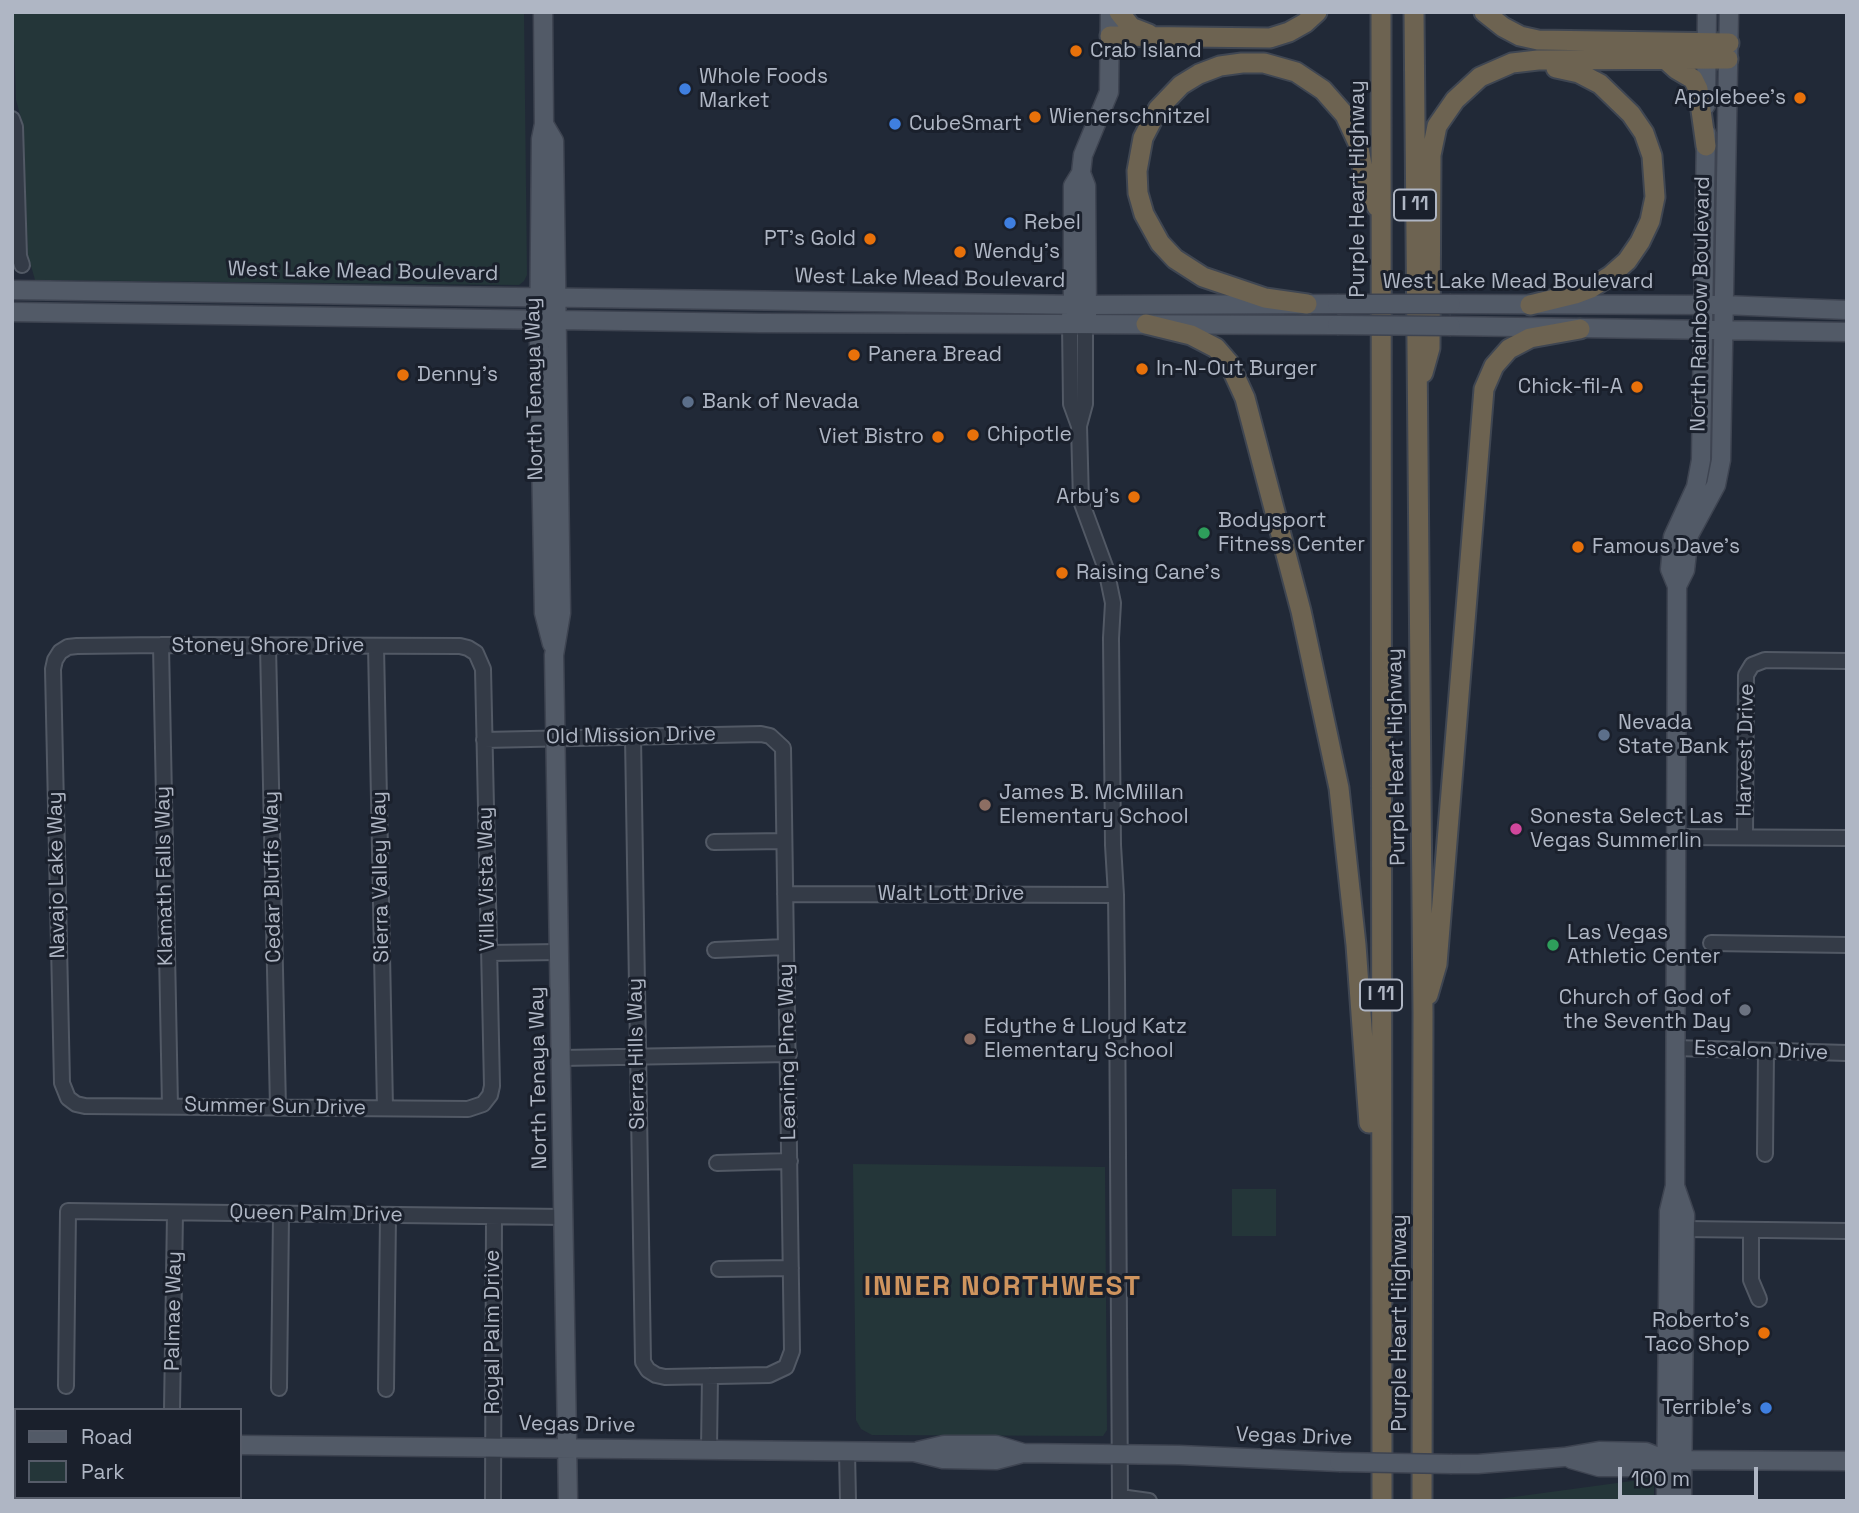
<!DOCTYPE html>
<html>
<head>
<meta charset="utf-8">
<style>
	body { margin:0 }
	#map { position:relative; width:1859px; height:1513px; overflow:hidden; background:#212937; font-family:"Space Grotesk",sans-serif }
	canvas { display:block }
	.frame { position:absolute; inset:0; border:14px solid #afb6c4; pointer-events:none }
	.legend { position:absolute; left:14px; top:1408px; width:228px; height:91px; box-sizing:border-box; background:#1a202c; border:2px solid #565c69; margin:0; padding:9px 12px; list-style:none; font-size:21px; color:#afb6c4 }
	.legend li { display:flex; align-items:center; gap:14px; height:35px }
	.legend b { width:35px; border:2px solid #565c69 }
	.scale { position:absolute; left:1618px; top:1467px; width:140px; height:32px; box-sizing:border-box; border:4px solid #afb6c4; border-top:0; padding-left:9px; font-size:21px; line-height:24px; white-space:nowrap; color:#afb6c4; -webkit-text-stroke:5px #1a202c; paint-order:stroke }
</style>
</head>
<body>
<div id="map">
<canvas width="1859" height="1513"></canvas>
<div class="frame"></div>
<ul class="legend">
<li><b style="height:9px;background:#525a67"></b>Road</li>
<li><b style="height:19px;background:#243639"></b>Park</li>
</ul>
<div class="scale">100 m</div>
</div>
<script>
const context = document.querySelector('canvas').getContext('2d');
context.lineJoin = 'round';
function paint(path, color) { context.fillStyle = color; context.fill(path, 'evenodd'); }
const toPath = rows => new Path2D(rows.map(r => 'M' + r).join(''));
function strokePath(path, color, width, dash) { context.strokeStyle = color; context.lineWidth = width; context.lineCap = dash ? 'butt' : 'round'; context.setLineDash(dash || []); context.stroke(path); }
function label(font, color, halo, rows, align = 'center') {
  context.font = font + ' "Space Grotesk",sans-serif'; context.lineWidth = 6; context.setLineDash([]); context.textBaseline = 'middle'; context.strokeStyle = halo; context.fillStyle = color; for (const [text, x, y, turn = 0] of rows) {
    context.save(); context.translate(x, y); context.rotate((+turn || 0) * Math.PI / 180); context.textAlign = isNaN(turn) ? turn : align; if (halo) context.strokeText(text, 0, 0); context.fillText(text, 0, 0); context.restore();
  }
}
paint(toPath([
	[13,12,524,12,527,275,524,281,519,285,35,280,28,255,23,125,16,100],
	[853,1164,1105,1167,1107,1430,1103,1436,872,1435,861,1429,856,1420],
	[1232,1189,1276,1189,1276,1236,1232,1236],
	[1654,1478,1654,1501,1484,1501]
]), '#243639');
const minor = toPath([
	[12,119,15,127,19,256,22,265],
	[1070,324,1071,404,1079,426],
	[1085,324,1085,404,1079,426,1081,501,1106,569,1113,603,1111,638,1113,845,1116,895,1117,980,1120,1501],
	[161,645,460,646,468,648,476,653,483,669,492,1086,490,1095,483,1104,468,1109,85,1106,76,1104,68,1098,62,1083,53,669,55,660,60,652,68,647,77,646,161,645],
	[161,645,170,1106],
	[268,646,278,1108],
	[376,646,385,1108],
	[484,740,761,734,770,736,783,748,792,1351,786,1367,769,1375,665,1377,656,1375,648,1370,643,1362,633,737],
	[1745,836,1746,675,1752,665,1765,660,1847,661],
	[1675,837,1847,838],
	[714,842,784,841],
	[785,894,1116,895],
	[1711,943,1847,945],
	[715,950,785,947],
	[489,953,559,952],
	[1675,1048,1847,1053],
	[561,1058,789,1054],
	[1765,1154,1766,1052],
	[717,1163,790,1161],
	[1685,1229,1847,1231],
	[1751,1230,1751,1280,1759,1299],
	[719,1269,791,1268],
	[66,1386,68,1211,564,1217],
	[279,1388,281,1214],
	[386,1389,388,1215],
	[172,1410,175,1213],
	[709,1449,710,1376],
	[847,1451,848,1501],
	[19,1497,19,1501],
	[1120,1497,1149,1501],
	[493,1501,494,1217]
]);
const major = toPath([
	[543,12,544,124,541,139,539,346,544,613,552,644],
	[1706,105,1707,12],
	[544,124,554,141,561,613,554,655,568,1501],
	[1081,173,1086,186,1087,315],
	[12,290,1088,305,1337,304],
	[1451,304,1723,305,1847,310],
	[12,312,761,323,1337,325],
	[1071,316,1073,304,1073,186,1081,173,1083,155,1109,92,1110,12],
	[1451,326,1847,332],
	[1677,586,1685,570,1689,535,1716,485,1721,460,1729,12],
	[1675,1186,1685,1215,1682,1501],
	[240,1445,914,1452,943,1459,996,1460,1023,1453],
	[12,1449,16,1445],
	[918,1451,944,1445,996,1445,1023,1453,1179,1455,1339,1462],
	[1571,1459,1599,1467,1647,1467,1666,1460],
	[1452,1464,1478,1464,1564,1457,1599,1451,1646,1452,1666,1460,1847,1461],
	[1666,1501,1669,1211,1675,1186,1677,586,1670,569,1673,537,1696,487,1701,460,1706,133]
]);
const highway = toPath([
	[1119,12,1131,27,1149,34],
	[1381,12,1382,1501],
	[1414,12,1423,1012,1422,1501],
	[1484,12,1503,27,1520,36,1538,40,1729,43],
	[1110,36,1270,38,1289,32,1305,23,1317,12],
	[1665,59,1676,69,1693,79,1698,89,1706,146],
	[1307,304,1265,298,1203,277,1175,259,1160,243,1144,214,1138,193,1137,171,1143,138,1158,109,1181,85,1199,74,1220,66,1242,63,1264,63,1296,72,1323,90,1345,115,1358,143,1363,170,1377,207],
	[1530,305,1575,294,1591,288,1610,276,1627,261,1640,242,1650,221,1655,197,1652,156,1644,133,1631,114,1600,84,1579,73,1556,68],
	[1146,324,1191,335,1216,348,1229,363,1245,398,1301,611,1339,788,1356,945,1369,1123],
	[1423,373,1430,348,1431,155,1437,126,1455,100,1480,77,1512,63,1538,60,1728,59],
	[1428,995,1437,964,1484,389,1494,366,1509,349,1530,338,1580,329]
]);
strokePath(minor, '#525965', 18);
strokePath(major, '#3e4451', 21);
strokePath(highway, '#3f4652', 23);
strokePath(minor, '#343b47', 14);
strokePath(major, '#525a67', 18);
strokePath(highway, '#6d6351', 19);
const majorBridge = toPath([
	[1337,304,1451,304],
	[1337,325,1451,326],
	[1339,1462,1452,1464]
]);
strokePath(majorBridge, '#3e4451', 21, []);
strokePath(majorBridge, '#525a67', 18);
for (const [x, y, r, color] of [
	[1076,51,7,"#e8710a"],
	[685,89,7,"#3f7fe0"],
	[1800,98,7,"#e8710a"],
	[1035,117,7,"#e8710a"],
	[895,124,7,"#3f7fe0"],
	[1010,223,7,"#3f7fe0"],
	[870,239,7,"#e8710a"],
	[960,252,7,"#e8710a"],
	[854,355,7,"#e8710a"],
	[1142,369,7,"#e8710a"],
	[403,375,7,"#e8710a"],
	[1637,387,7,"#e8710a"],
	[688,402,7,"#5c6f8a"],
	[973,435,7,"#e8710a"],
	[938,437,7,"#e8710a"],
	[1134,497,7,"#e8710a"],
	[1204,533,7,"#2e9e5b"],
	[1578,547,7,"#e8710a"],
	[1062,573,7,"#e8710a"],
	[1604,735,7,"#5c6f8a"],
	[985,805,7,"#8d6e63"],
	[1516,829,7,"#d1479c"],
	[1553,945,7,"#2e9e5b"],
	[1745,1010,7,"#6b7280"],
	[970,1039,7,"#8d6e63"],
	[1764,1333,7,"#e8710a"],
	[1766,1408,7,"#3f7fe0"]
]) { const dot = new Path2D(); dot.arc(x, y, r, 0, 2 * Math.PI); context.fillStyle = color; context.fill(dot); strokePath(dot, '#1a202c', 2.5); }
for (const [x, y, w] of [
	[1415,205,42],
	[1381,995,42]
]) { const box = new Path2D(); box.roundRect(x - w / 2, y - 15.5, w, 31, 5); context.fillStyle = '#1a202c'; context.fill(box); strokePath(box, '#afb6c4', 2); }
label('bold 19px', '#afb6c4', null, [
	["I 11",1415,205],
	["I 11",1381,995]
]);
label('21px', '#afb6c4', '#1a202c', [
	["Crab Island",1090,51],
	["Whole Foods",699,77],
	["Market",699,101],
	["Applebee's",1786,98,"right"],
	["Wienerschnitzel",1049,117],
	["CubeSmart",909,124],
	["Rebel",1024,223],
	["PT's Gold",856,239,"right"],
	["Wendy's",974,252],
	["Panera Bread",868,355],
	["In-N-Out Burger",1156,369],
	["Denny's",417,375],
	["Chick-fil-A",1623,387,"right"],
	["Bank of Nevada",702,402],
	["Chipotle",987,435],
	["Viet Bistro",924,437,"right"],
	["Arby's",1120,497,"right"],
	["Bodysport",1218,521],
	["Fitness Center",1218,545],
	["Famous Dave's",1592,547],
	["Raising Cane's",1076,573],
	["Nevada",1618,723],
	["State Bank",1618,747],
	["James B. McMillan",999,793],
	["Elementary School",999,817],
	["Sonesta Select Las",1530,817],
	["Vegas Summerlin",1530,841],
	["Las Vegas",1567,933],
	["Athletic Center",1567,957],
	["Church of God of",1731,998,"right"],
	["the Seventh Day",1731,1022,"right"],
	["Edythe & Lloyd Katz",984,1027],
	["Elementary School",984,1051],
	["Roberto's",1750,1321,"right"],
	["Taco Shop",1750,1345,"right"],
	["Terrible's",1752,1408,"right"]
], 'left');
label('21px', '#afb6c4', '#1a202c', [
	["Purple Heart Highway",1358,189,-90],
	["West Lake Mead Boulevard",363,272,1],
	["West Lake Mead Boulevard",930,279,1],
	["West Lake Mead Boulevard",1518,282],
	["North Rainbow Boulevard",1701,304,-89],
	["North Tenaya Way",535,389,-91],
	["Stoney Shore Drive",268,646],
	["Old Mission Drive",631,736,-1],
	["Harvest Drive",1746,750,-89],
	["Purple Heart Highway",1397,757,-91],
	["Navajo Lake Way",57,875,-91],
	["Klamath Falls Way",165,876,-91],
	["Cedar Bluffs Way",273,877,-91],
	["Sierra Valley Way",381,877,-91],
	["Villa Vista Way",487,879,-91],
	["Walt Lott Drive",951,894],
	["Escalon Drive",1761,1051,2],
	["Leaning Pine Way",788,1052,-91],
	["Sierra Hills Way",637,1054,-91],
	["North Tenaya Way",539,1078,-91],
	["Summer Sun Drive",275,1107,1],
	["Queen Palm Drive",316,1214,1],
	["Palmae Way",174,1311,-89],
	["Purple Heart Highway",1400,1323,-90],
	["Royal Palm Drive",493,1332,-90],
	["Vegas Drive",577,1425,1],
	["Vegas Drive",1294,1437,2]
]);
context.letterSpacing = '2px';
label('bold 28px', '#cf945e', '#1a202c', [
	["INNER NORTHWEST",1003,1287]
]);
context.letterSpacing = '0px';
</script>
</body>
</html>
